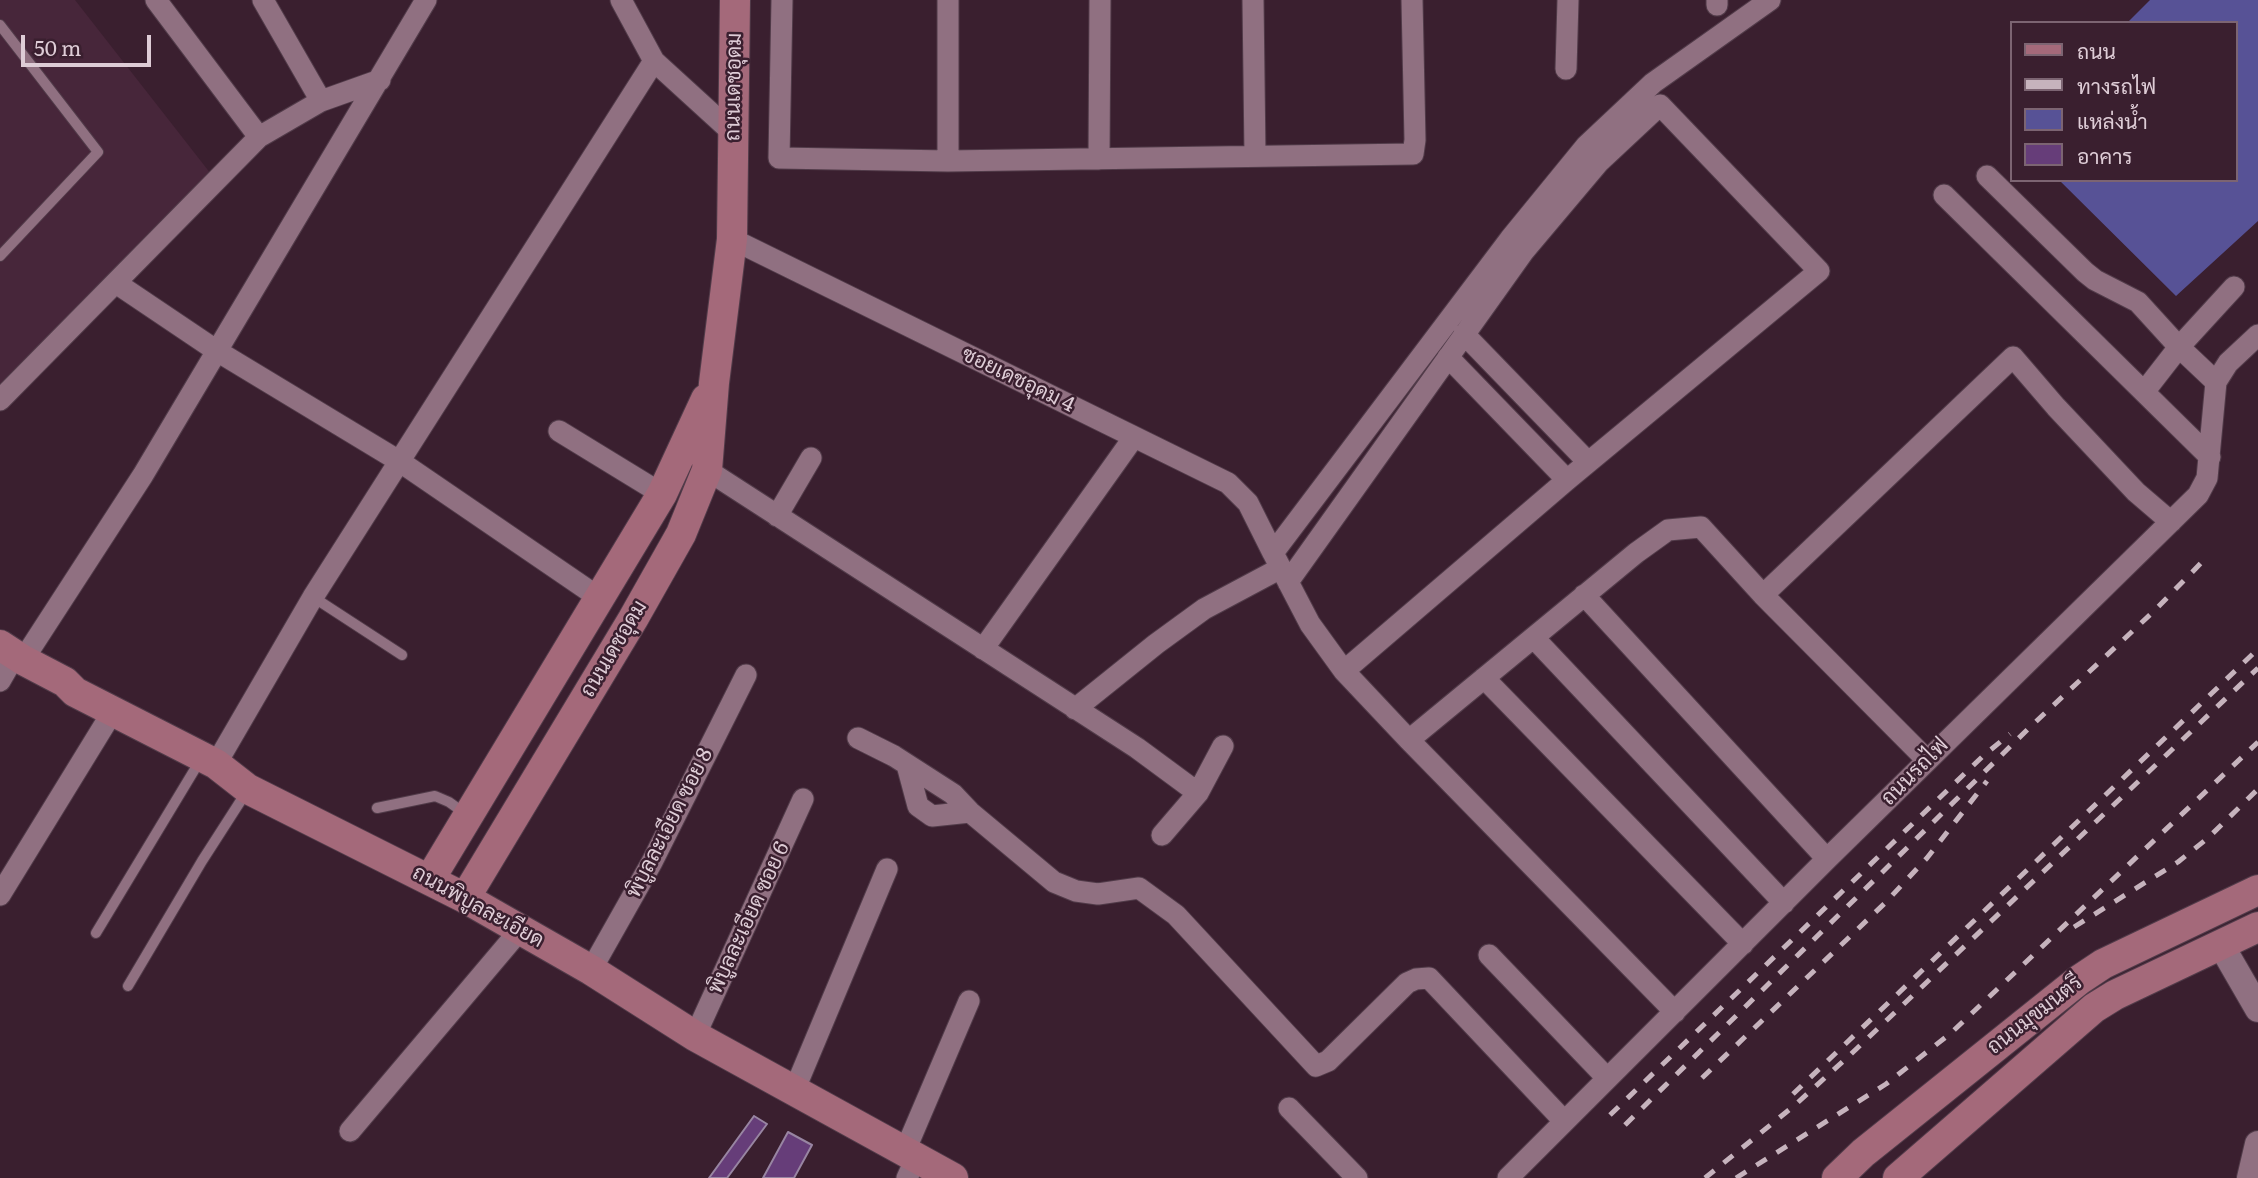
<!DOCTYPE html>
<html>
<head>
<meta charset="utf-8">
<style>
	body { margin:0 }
	#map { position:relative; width:2258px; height:1178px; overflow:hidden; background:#3a1f2f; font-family:Literata,Sarabun,serif }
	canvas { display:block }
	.legend { position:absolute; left:2010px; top:21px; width:228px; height:161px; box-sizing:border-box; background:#3a1f2f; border:2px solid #7c6472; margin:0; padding:9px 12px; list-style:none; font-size:21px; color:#deccd6 }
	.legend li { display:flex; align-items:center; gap:14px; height:35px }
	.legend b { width:35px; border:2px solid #7c6472 }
	.scale { position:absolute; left:21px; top:35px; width:130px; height:32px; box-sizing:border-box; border:4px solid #deccd6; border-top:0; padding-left:9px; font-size:21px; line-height:24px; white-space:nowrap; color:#deccd6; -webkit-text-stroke:5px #3a1f2f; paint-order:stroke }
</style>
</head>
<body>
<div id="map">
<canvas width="2258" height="1178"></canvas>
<ul class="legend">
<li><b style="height:9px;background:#a4697a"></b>ถนน</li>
<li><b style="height:9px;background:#c6b3bd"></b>ทางรถไฟ</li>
<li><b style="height:19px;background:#575296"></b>แหล่งน้ำ</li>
<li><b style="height:19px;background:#663d79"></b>อาคาร</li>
</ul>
<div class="scale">50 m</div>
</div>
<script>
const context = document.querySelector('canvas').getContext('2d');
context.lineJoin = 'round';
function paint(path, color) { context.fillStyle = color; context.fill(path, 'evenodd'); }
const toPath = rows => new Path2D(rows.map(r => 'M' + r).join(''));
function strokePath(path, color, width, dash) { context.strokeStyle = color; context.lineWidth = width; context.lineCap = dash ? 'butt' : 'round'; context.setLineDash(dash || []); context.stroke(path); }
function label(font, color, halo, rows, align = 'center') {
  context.font = font + ' Literata,Sarabun,serif'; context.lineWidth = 5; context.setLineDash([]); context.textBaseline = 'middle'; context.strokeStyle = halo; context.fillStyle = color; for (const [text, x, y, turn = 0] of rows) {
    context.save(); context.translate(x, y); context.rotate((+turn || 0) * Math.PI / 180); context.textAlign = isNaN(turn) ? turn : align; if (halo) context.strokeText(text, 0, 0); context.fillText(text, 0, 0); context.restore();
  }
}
paint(toPath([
	[0,0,75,0,211,174,0,391]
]), '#47263a');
paint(toPath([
	[2150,0,2258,0,2258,221,2176,296,2059,180,2235,180,2235,23,2127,23]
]), '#575296');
const building = toPath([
	[754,1116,767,1124,727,1178,709,1178,754,1116],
	[788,1132,812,1145,794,1178,763,1178,788,1132]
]);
paint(building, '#663d79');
strokePath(building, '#9885a2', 2);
const service = toPath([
	[0,25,98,152,0,256],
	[313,597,402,655],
	[377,808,435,796,449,802,467,815],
	[96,933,201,759],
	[128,986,202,861,247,791]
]);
const minor = toPath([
	[156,0,259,137],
	[263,0,321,101],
	[621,0,654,61,734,134],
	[782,0,779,158,948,161,1413,154,1415,140,1412,0],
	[948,0,948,161],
	[1253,0,1255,155],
	[1717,5,1717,0],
	[1566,69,1568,0],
	[1099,159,1100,0],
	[1987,176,2085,272,2095,280,2138,302,2179,347,2216,382],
	[1944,195,2210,457],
	[732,239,1228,483,1248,503,1273,553],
	[116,283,217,351,399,461,598,597],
	[1464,334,1588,462],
	[1448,357,1567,480],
	[2144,392,2179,347,2234,287],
	[0,400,259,137,321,101,380,80],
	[559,431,662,494],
	[707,470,1137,748,1198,793],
	[777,516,811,458],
	[1288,582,1524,251,1599,162,1660,105,1819,271,1567,480,1344,671],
	[1584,595,1827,859],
	[1763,595,2013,357,2056,407,2136,492,2171,522],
	[1534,638,1784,903],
	[983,649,1134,437],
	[23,660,143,475,426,0],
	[1484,678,1743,944],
	[0,681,15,655],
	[1075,709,1156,644,1204,609,1279,569],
	[858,738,894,756,953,794,970,812,1054,882,1076,891,1098,894,1139,888,1176,915,1316,1066,1328,1061,1407,983,1416,979,1429,978,1564,1121],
	[1409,740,1636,553,1668,530,1701,527,1763,595,1927,760],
	[216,764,313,597,654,61],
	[907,765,918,806,932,816,970,812],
	[1162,835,1198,793,1223,746],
	[0,895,113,711],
	[1489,955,1607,1078],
	[591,970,652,862,746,675],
	[1675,1012,1409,740,1344,671,1310,624,1273,553,1510,239,1586,146,1653,83,1770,0],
	[695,1036,803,799],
	[794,1091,887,869],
	[1289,1108,1357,1178],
	[350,1131,520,930],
	[905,1151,969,1001],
	[907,1178,916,1158],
	[1508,1178,1827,859,2198,495,2207,478,2216,382,2228,363,2258,335]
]);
const tertiary = toPath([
	[2221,945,2258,1009],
	[2250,1178,2258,1144]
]);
const secondary = toPath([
	[0,645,23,660,65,682,75,692,216,764,248,789,465,898,591,970,695,1036,953,1178],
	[430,879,662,494,706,399],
	[465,898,633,619,681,534,707,470,714,383,732,239,735,0],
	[1837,1178,1863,1153,2079,980,2103,964,2258,890],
	[1898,1178,2094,1008,2115,995,2258,927]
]);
strokePath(service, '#513b49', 12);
strokePath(minor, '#513b49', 23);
strokePath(tertiary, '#513b49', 28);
strokePath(secondary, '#513b49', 32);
strokePath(service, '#907081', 10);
strokePath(minor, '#907081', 21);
strokePath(tertiary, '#907081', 26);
strokePath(secondary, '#a4697a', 30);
strokePath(toPath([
	[2074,927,2178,862,2208,838,2258,789],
	[1702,1078,1885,903,1927,858,1987,781],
	[1793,1094,2258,649],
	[1610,1115,1983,756,2010,734],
	[1625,1125,2028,729,2154,611,2206,558],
	[1705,1178,1795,1105,1850,1055,2258,668],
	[1736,1178,1886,1084,1951,1033,2258,742]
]), '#c6b3bd', 5, [12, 12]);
label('21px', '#deccd6', '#3a1f2f', [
	["ถนนเดชอุดม",734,87,-89],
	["ซอยเดชอุดม 4",1018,380,26],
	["ถนนเดชอุดม",614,649,-59],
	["ถนนรถไฟ",1915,772,-45],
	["พิบูลละเอียด ซอย 8",670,823,-63],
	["ถนนพิบูลละเอียด",478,907,29],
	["พิบูลละเอียด ซอย 6",749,918,-65],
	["ถนนมุขมนตรี",2035,1015,-38]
]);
</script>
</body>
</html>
